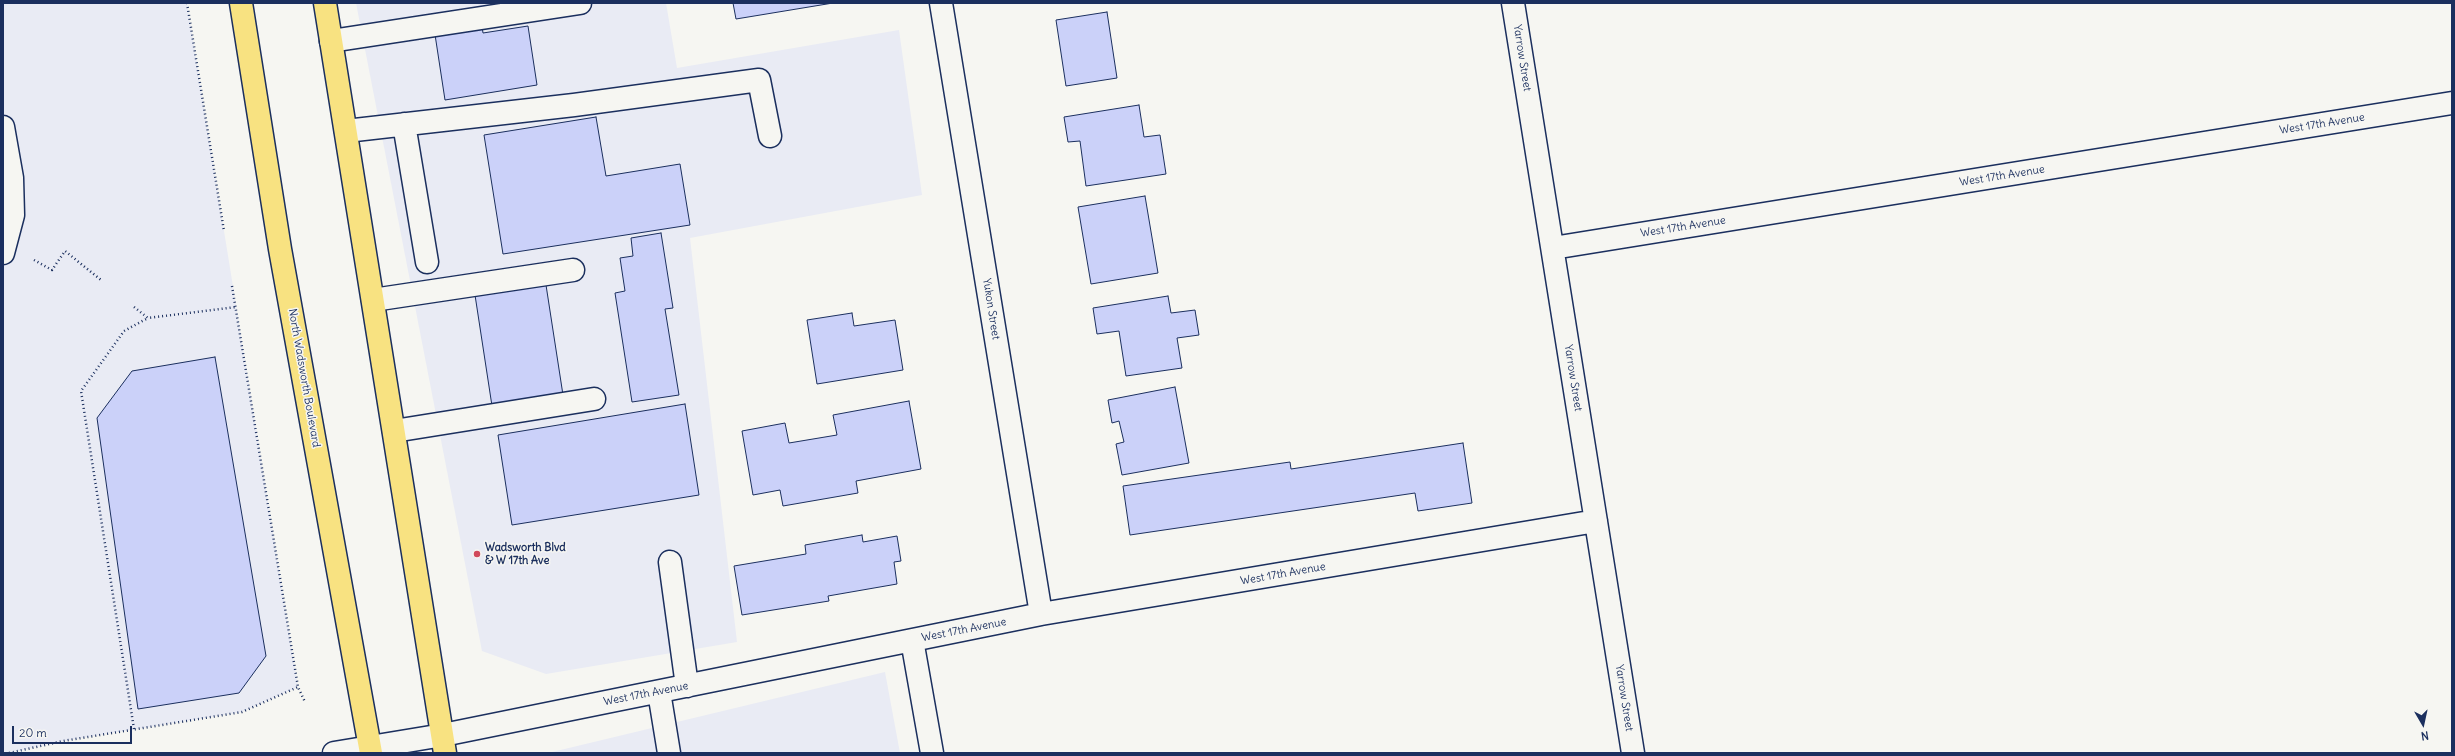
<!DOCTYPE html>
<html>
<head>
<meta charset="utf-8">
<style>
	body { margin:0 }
	#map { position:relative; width:2455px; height:756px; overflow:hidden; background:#f6f6f2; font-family:Delius,sans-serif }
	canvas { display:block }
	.frame { position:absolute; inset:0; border:4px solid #1b2f5e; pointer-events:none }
	.north { position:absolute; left:2403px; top:704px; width:40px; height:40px; -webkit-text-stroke:3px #f6f6f2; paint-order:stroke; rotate:171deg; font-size:11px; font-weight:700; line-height:16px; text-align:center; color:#1b2f5e }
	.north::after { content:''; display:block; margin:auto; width:14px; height:18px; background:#1b2f5e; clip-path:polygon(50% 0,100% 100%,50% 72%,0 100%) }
	.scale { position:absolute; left:12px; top:726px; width:120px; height:18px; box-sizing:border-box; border:2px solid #1b2f5e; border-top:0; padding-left:5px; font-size:12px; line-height:14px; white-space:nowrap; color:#1b2f5e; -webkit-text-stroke:3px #f6f6f2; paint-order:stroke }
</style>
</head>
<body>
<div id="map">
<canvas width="2455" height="756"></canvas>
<div class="frame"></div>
<div class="north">N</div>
<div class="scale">20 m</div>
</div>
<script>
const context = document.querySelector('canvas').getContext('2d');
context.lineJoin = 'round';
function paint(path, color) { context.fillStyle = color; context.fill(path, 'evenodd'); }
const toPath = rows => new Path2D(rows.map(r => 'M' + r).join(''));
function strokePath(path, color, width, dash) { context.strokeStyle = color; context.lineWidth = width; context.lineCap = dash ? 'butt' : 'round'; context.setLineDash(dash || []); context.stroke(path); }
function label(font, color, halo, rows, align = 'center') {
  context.font = font + ' Delius,sans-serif'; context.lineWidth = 3; context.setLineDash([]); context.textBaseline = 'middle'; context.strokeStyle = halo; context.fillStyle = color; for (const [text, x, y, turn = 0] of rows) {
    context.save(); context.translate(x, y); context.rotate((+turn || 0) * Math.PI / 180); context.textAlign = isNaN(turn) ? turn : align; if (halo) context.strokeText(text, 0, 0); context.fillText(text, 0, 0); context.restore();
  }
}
paint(toPath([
	[3,3,187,3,298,687,242,712,63,741,9,753,3,753],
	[356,3,666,3,677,68,899,30,922,195,690,238,737,642,546,674,482,651],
	[885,672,900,753,548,753]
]), '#e9ebf4');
const building = toPath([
	[733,3,833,3,736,19,733,3],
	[1107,12,1117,78,1066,86,1056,20,1107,12],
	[481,20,483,33,528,26,537,85,445,100,434,28,481,20],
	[1139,105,1144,137,1160,135,1166,174,1086,186,1080,141,1068,142,1064,117,1139,105],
	[596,117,606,176,680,164,690,225,503,254,484,135,596,117],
	[1145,196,1158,273,1091,284,1078,207,1145,196],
	[661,233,673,308,665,309,679,395,632,402,615,293,625,291,620,258,633,256,631,238,661,233],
	[546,285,563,395,492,406,475,295,546,285],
	[1168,296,1171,313,1195,310,1199,335,1177,338,1182,368,1126,376,1119,331,1097,334,1093,308,1168,296],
	[852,313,854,326,895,320,903,370,817,384,807,320,852,313],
	[215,357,266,656,239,693,138,709,97,418,132,371,215,357],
	[1175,387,1189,463,1122,475,1116,444,1124,442,1119,421,1112,423,1108,400,1175,387],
	[909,401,921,469,856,481,858,493,783,506,780,490,753,495,742,431,785,423,789,443,837,435,833,415,909,401],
	[685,404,699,495,512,525,498,435,685,404],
	[1463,443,1472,503,1418,511,1415,493,1130,535,1123,486,1290,462,1291,469,1463,443],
	[862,535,863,542,897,536,901,561,894,562,897,584,828,596,829,601,742,615,734,566,806,554,805,545,862,535]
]);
paint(building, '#cbd1f9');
strokePath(building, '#1b2f5e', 1);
const minor = toPath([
	[941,3,1041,614],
	[1513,3,1633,753],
	[331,41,580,3],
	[404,124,427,262],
	[3,127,12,178,13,215,3,253],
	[346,131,574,105,759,80,770,136],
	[1553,248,2452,103],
	[373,300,573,270],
	[394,431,594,399],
	[670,562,687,686],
	[912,640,932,753],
	[659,692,669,753],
	[334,753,443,735,1041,614,1596,521]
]);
const major = toPath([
	[241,3,280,249,371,753],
	[325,3,445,753]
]);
strokePath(minor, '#1b2f5e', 25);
strokePath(major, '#1b2f5e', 25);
strokePath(toPath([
	[187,3,224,231],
	[34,260,52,270,65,251,101,280],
	[232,286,298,687,305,702],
	[134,307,148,318,236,307],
	[134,729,81,391,124,331,148,318],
	[9,753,63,741,242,712,298,687]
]), '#1b2f5e', 2.5, [1, 3]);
strokePath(minor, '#f6f6f2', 22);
strokePath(major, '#f8e281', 22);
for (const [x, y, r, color] of [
	[477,554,4,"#d1495b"]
]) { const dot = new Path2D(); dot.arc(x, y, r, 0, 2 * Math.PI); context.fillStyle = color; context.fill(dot); strokePath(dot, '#f6f6f2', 1.5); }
label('11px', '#1b2f5e', '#f6f6f2', [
	["Yarrow Street",1522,58,81],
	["West 17th Avenue",2322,124,-9],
	["West 17th Avenue",2002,176,-9],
	["West 17th Avenue",1683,227,-9],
	["Yukon Street",991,309,81],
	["North Wadsworth Boulevard",304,378,80],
	["Yarrow Street",1573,378,81],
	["West 17th Avenue",1283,574,-10],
	["West 17th Avenue",964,630,-11],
	["West 17th Avenue",646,694,-11],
	["Yarrow Street",1624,698,81]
]);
label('bold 11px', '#1b2f5e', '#f6f6f2', [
	["Wadsworth Blvd",485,548],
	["& W 17th Ave",485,561]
], 'left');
</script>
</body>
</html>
